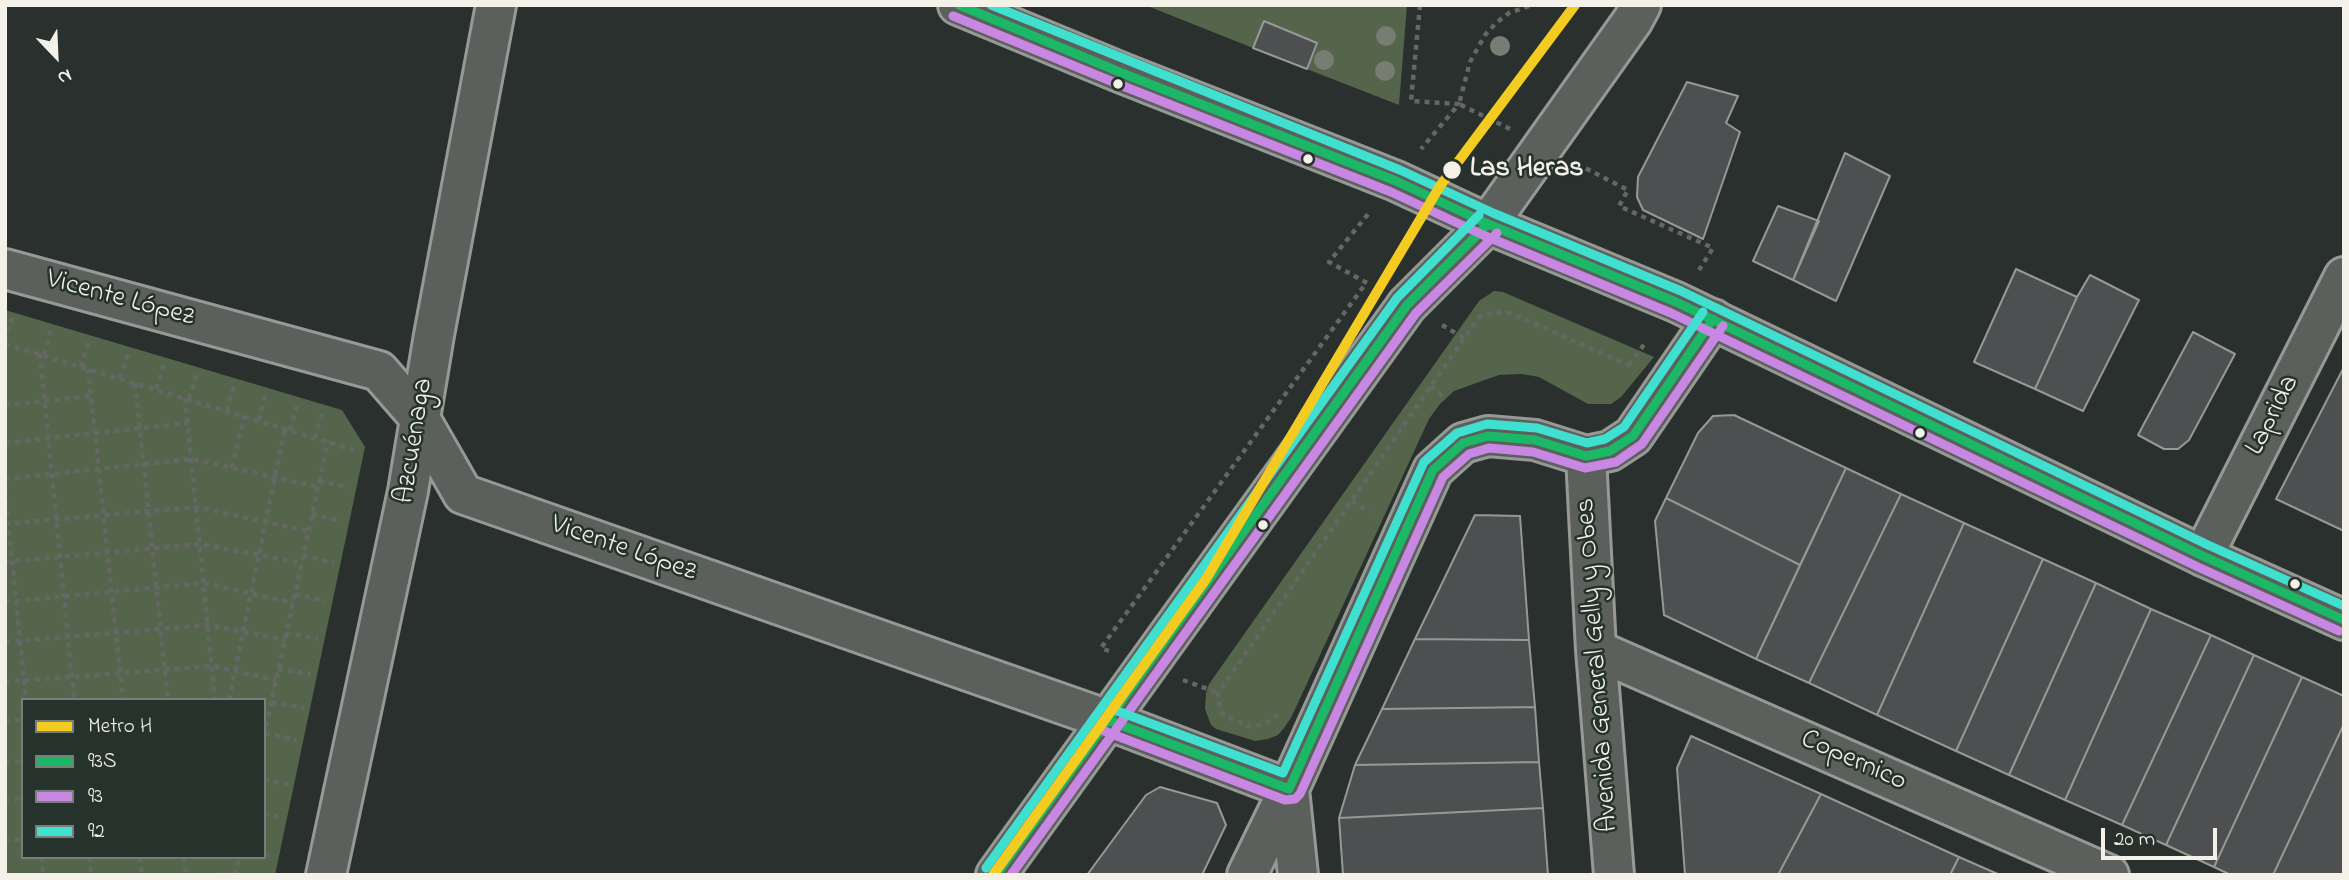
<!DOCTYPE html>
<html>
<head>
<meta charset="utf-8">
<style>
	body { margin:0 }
	#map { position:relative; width:2349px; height:880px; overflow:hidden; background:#29302d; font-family:"Indie Flower",sans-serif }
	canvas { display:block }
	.frame { position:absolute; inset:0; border:7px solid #f4f1e8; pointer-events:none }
	.legend { position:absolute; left:21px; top:698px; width:245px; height:161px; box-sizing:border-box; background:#26332d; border:2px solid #787f78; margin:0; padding:9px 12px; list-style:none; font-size:21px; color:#f4f1e8 }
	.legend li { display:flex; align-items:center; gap:14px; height:35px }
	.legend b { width:35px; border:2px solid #787f78 }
	.north { position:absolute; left:21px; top:21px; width:70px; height:70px; -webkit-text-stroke:5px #26332d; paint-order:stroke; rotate:157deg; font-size:19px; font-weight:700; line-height:28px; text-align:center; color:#f4f1e8 }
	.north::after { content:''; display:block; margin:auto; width:24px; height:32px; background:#f4f1e8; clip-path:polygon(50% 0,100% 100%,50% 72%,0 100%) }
	.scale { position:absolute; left:2101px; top:828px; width:116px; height:32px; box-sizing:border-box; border:4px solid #f4f1e8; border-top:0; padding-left:9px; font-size:21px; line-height:24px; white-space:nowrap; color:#f4f1e8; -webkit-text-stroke:5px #26332d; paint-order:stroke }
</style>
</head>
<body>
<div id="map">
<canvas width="2349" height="880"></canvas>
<div class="frame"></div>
<ul class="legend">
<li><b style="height:9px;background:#f4cc21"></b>Metro H</li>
<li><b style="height:9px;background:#1ab867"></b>93S</li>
<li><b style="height:9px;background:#c787e3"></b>93</li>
<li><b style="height:9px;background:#40e0d0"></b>92</li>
</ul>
<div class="north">N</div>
<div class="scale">20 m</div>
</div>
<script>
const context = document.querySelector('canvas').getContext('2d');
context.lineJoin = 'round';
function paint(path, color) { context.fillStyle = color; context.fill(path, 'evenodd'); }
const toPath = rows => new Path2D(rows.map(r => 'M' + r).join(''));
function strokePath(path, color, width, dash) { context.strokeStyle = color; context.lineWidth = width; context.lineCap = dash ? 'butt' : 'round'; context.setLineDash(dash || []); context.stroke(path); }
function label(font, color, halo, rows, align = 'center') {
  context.font = font + ' "Indie Flower",sans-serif'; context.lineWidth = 5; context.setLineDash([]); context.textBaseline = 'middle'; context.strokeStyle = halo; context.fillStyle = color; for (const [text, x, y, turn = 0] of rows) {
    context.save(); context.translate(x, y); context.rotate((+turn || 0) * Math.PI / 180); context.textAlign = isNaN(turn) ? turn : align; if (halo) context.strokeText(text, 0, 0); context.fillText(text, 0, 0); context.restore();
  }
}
paint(toPath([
	[1145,5,1407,5,1399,105,1253,48],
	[1494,291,1503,292,1654,357,1621,397,1611,404,1588,404,1539,377,1522,374,1499,375,1454,391,1440,404,1429,419,1291,718,1284,728,1278,735,1268,739,1255,741,1216,729,1211,725,1205,709,1206,693,1209,684,1479,301],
	[5,310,342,410,365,447,275,875,5,875],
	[23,700,264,700,264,857,23,857]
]), '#54654b');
const building = toPath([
	[1264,21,1317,43,1307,69,1253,48,1264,21],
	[1687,82,1738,96,1726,123,1740,132,1703,239,1643,210,1637,197,1638,177,1687,82],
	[1845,153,1890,176,1836,301,1793,280,1845,153],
	[1778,206,1819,221,1793,280,1753,261,1778,206],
	[2016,269,2077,297,2035,389,1974,362,2016,269],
	[2090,275,2139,300,2083,411,2035,389,2077,297,2090,275],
	[2193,332,2235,354,2189,440,2178,449,2164,449,2138,435,2193,332],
	[2344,367,2344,531,2276,499,2344,367],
	[1734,415,1846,468,1800,565,1666,498,1698,433,1713,416,1734,415],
	[1846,468,1901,494,1809,683,1756,659,1846,468],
	[1901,494,1964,523,1877,715,1809,683,1901,494],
	[1666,498,1800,565,1756,659,1664,615,1655,521,1666,498],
	[1475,515,1520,516,1529,640,1415,639,1475,515],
	[1964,523,2043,559,1956,751,1877,715,1964,523],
	[2043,559,2096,583,2009,775,1956,751,2043,559],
	[2096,583,2151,609,2065,800,2009,775,2096,583],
	[2151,609,2211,635,2122,825,2065,800,2151,609],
	[2211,635,2254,655,2166,845,2122,825,2211,635],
	[1415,639,1529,640,1535,707,1382,709,1415,639],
	[2254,655,2302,677,2214,867,2166,845,2254,655],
	[2302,677,2344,696,2344,724,2273,875,2231,875,2214,867,2302,677],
	[1535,707,1539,762,1355,765,1382,709,1535,707],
	[2344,724,2344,875,2273,875,2344,724],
	[1691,736,1821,794,1778,875,1685,875,1677,768,1691,736],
	[1539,762,1543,808,1339,818,1355,765,1539,762],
	[1160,787,1217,803,1226,825,1202,875,1087,875,1146,795,1160,787],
	[1821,794,1959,857,1950,875,1778,875,1821,794],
	[1543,808,1548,875,1343,875,1339,818,1543,808],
	[1959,857,2000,875,1950,875,1959,857]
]);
paint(building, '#4d4f50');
strokePath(building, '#969996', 2);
const minor = toPath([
	[5,269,379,371,419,417,463,494,1108,720,1289,789],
	[1586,456,1596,650,1614,875],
	[2203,556,2344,277],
	[1596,650,2109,875],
	[1289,789,1298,875],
	[326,875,408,491,434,335,496,5],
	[1247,875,1289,789,1433,470,1463,443,1488,436,1535,440,1586,456,1610,451,1633,436,1713,319]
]);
const secondary = toPath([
	[958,5,1122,73,1396,181,1488,224,1676,302,2203,556,2344,620],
	[996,875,1407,305,1488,224,1633,20,1641,5]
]);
strokePath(minor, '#969996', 44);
strokePath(secondary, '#969996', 44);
strokePath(toPath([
	[1420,5,1411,101,1459,104,1421,149],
	[1510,129,1459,104,1470,62,1485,35,1496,23,1509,13,1532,5],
	[1577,164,1628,190,1619,206,1713,248,1699,270],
	[1367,283,1329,262,1369,213],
	[1442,325,1464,338],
	[5,341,13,316],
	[5,344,357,451],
	[40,354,74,700],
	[44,355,51,329],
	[1629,365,1646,342],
	[81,367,89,339],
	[88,369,123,700],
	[120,378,129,353],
	[135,383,168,700],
	[1431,386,1443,397],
	[156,389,165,362],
	[185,398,215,700],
	[189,399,197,372],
	[5,405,91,396],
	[227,411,234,383],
	[259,420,266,392],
	[290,430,298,403],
	[315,438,323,410],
	[5,443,188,423],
	[232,468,244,416],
	[5,479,192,459,318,487],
	[319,481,349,487],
	[5,491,26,700],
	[1352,501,1370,512],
	[312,514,342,521],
	[5,524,196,507,308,531],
	[303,555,334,563],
	[5,562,200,544,301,563],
	[295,594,326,601],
	[5,602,204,583,293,603],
	[286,633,318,639],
	[5,642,208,625,285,640],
	[1109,651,1101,648,1366,283],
	[278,669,311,674],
	[1183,680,1218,693],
	[5,682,212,666,276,680],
	[229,700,285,428],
	[272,702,304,708],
	[1278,714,1268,722,1251,727,1224,716,1220,710,1218,693,1479,317,1493,312,1510,313,1633,367],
	[5,721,23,720],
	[265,733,297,740],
	[264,736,328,441],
	[5,762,23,761],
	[264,780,288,784],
	[5,800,23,798],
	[264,814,281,817],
	[5,840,23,839],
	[264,854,274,856],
	[42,857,43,875],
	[90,857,91,875],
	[140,857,142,875],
	[184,857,186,875],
	[220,875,235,874],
	[235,875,239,857]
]), '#646764', 4.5, [5, 5]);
strokePath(minor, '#5c605c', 38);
strokePath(secondary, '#5c605c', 38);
strokePath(toPath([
	[959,5,1122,73,1396,181,1488,224,1676,302,2203,556,2344,620],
	[1108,720,1289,789,1433,470,1463,443,1488,436,1535,440,1586,456,1610,451,1633,436,1713,319],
	[996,875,1407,305,1488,224]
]), '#1ab867', 9);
strokePath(toPath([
	[953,16,1118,84,1391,192,1483,235,1671,313,2198,567,2339,631],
	[1104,731,1285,800,1295,799,1300,794,1443,477,1469,454,1489,448,1533,452,1585,468,1616,462,1642,444,1723,326],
	[1011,875,1416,313,1497,233]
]), '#c787e3', 9);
strokePath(toPath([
	[991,5,1400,170,1493,213,1681,291,2208,545,2344,606],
	[1112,709,1283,773,1424,462,1457,433,1487,424,1537,428,1587,443,1605,439,1624,427,1703,312],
	[986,868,1397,298,1479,215]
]), '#40e0d0', 9);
strokePath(toPath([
	[993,875,1206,579,1440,186,1575,5]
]), '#f4cc21', 10);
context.fillStyle = '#777d72';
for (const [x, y] of [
	[1386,36],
	[1500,46],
	[1324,60],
	[1385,71]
]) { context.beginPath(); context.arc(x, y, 10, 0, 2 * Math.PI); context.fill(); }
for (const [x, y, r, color] of [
	[1118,84,6,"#f4f1e8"],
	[1308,159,6,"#f4f1e8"],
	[1452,170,10,"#f4f1e8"],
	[1920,433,6,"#f4f1e8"],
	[1263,525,6,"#f4f1e8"],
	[2295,584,6,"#f4f1e8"]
]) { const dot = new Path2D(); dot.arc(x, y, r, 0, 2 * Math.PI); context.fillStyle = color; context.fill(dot); strokePath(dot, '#26332d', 2.5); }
label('bold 28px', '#f4f1e8', '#26332d', [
	["Las Heras",1470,170]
], 'left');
label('28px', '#f4f1e8', '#26332d', [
	["Vicente López",120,300,15],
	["Laprida",2274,416,-63],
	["Azcuénaga",416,441,-81],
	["Vicente López",623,550,19],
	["Avenida General Gelly y Obes",1599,665,-94],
	["Copernico",1853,762,24]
]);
</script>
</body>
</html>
